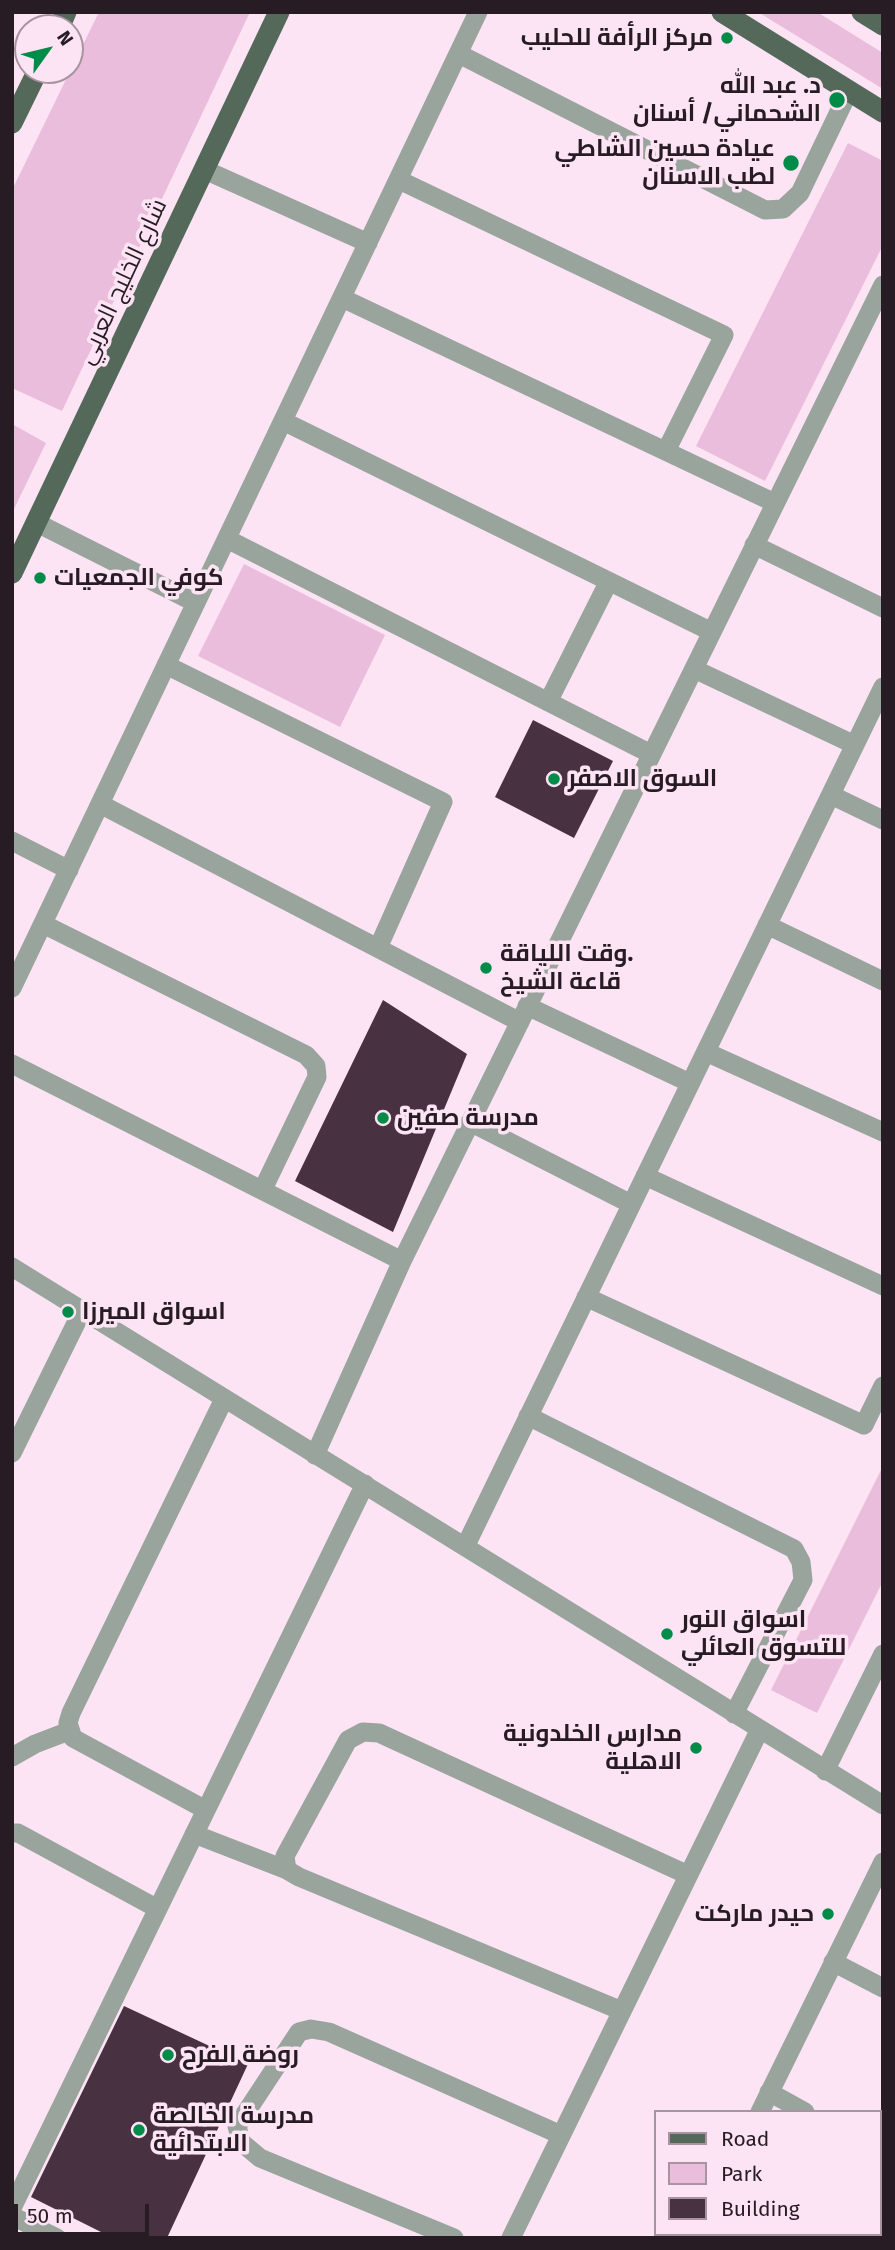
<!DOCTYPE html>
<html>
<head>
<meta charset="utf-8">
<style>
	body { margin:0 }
	#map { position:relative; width:895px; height:2250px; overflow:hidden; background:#fce4f4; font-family:"Fira Sans",sans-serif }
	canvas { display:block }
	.frame { position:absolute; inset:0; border:14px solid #271c23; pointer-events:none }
	.legend { position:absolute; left:654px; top:2110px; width:228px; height:126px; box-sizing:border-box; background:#fce4f4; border:2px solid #a794a0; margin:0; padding:9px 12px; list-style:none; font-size:21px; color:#271c23 }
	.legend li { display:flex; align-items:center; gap:14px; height:35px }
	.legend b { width:35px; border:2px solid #a794a0 }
	.north { position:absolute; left:14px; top:14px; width:70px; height:70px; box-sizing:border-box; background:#fce4f4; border:2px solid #a794a0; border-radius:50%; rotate:56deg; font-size:19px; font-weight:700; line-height:28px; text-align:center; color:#271c23 }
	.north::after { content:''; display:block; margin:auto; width:24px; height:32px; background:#008b49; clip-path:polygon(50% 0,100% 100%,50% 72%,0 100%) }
	.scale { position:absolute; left:14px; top:2204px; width:135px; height:32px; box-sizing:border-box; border:4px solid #271c23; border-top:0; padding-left:9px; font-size:21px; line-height:24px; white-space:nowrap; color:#271c23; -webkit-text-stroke:5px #fce4f4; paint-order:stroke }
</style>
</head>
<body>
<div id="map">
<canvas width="895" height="2250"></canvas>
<div class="frame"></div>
<ul class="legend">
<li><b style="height:9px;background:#54695a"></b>Road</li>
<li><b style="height:19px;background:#e9bddb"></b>Park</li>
<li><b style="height:19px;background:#483141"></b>Building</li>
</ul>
<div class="north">N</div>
<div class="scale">50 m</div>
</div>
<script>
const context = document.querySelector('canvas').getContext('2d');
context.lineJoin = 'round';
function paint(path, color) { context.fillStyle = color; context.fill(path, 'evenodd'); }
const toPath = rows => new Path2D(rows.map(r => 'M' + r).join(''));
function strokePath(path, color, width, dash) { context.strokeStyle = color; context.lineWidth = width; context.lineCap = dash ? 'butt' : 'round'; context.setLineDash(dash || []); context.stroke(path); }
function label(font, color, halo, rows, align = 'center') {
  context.font = font + ' "Fira Sans",Cairo,sans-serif'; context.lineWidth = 7; context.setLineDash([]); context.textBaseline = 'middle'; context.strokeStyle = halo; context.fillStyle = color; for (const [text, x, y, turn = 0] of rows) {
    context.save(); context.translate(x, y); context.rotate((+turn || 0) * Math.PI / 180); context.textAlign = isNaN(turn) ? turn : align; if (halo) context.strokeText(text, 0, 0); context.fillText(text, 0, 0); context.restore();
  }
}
paint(toPath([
	[99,12,250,12,62,411,12,388,12,190],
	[758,12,817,12,883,53,883,89],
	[848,143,883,161,883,245,765,481,696,446],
	[12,424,46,443,12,513],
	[244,564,385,635,340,727,198,656],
	[883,1466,883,1581,817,1713,771,1690]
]), '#e9bddb');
paint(toPath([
	[533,720,613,761,574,838,495,797],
	[383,1000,467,1054,393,1232,295,1181],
	[124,2006,248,2064,167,2238,113,2238,31,2197]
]), '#483141');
strokePath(toPath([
	[459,54,765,210,783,209,800,193,849,91],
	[205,170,368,243],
	[399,180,724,335,666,451],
	[342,298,775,503],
	[283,421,712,632],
	[37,523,196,603],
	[227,539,651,754],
	[754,545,883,608],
	[166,665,443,802,378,948],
	[694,669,855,745],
	[548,702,608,583],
	[831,795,883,820],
	[100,804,520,1022],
	[12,841,69,870],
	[43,924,306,1055,316,1066,317,1077,263,1189],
	[767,925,883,981],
	[12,988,478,12],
	[527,1006,690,1083],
	[706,1052,883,1132],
	[12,1064,402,1261],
	[470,1122,631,1204],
	[645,1176,883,1286],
	[12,1267,883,1805],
	[586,1297,864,1425,883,1386],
	[528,1416,794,1549,801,1562,803,1580,734,1714],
	[12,1453,82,1311],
	[315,1455,402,1261,883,285],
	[465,1547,883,687],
	[12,1757,35,1744,69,1731],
	[825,1771,883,1654],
	[206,1810,73,1738,68,1723,71,1713,224,1399],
	[12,1833,18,1833,158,1909],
	[194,1834,287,1870],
	[833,1962,883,1988],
	[622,2011,299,1877,287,1870,285,1856,348,1740,363,1732,379,1733,688,1875],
	[769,2092,805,2112],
	[760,2112,883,1862],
	[879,2152,883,2153],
	[12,2208,365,1484],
	[12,2216,57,2238],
	[725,2234,732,2238],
	[454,2238,260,2158,241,2142,237,2126,299,2032,311,2029,329,2032,561,2135],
	[511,2238,760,1729],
	[697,2238,699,2234]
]), '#99a49c', 19);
strokePath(toPath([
	[722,12,883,112],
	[862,12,883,25],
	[59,28,66,12],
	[12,123,38,70],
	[12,573,279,12]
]), '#54695a', 21);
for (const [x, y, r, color] of [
	[727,38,7,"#008b49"],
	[837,100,9,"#008b49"],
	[791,163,9,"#008b49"],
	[40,578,7,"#008b49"],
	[554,779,7,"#008b49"],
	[486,968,7,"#008b49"],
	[383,1118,7,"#008b49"],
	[68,1312,7,"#008b49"],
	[667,1634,7,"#008b49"],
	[696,1748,7,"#008b49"],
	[828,1914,7,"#008b49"],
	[168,2055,7,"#008b49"],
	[139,2130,7,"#008b49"]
]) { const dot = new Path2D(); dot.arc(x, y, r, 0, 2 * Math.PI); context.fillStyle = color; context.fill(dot); strokePath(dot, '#fce4f4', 2.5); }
label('bold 24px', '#271c23', '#fce4f4', [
	["مركز الرأفة للحليب",713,38,"right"],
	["د. عبد الله",821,86,"right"],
	["الشحماني/ أسنان",821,114,"right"],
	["عيادة حسين الشاطي",775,149,"right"],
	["لطب الاسنان",775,177,"right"],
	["كوفي الجمعيات",54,578],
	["السوق الاصفر",568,779],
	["وقت اللياقة.",500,954],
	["قاعة الشيخ",500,982],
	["مدرسة صفين",397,1118],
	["اسواق الميرزا",82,1312],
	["اسواق النور",681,1620],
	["للتسوق العائلي",681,1648],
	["مدارس الخلدونية",682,1734,"right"],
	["الاهلية",682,1762,"right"],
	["حيدر ماركت",814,1914,"right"],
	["روضة الفرح",182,2055],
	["مدرسة الخالصة",153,2116],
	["الابتدائية",153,2144]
], 'left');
label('24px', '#271c23', '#fce4f4', [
	["شارع الخليج العربي",123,282,-65]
]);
</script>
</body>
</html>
